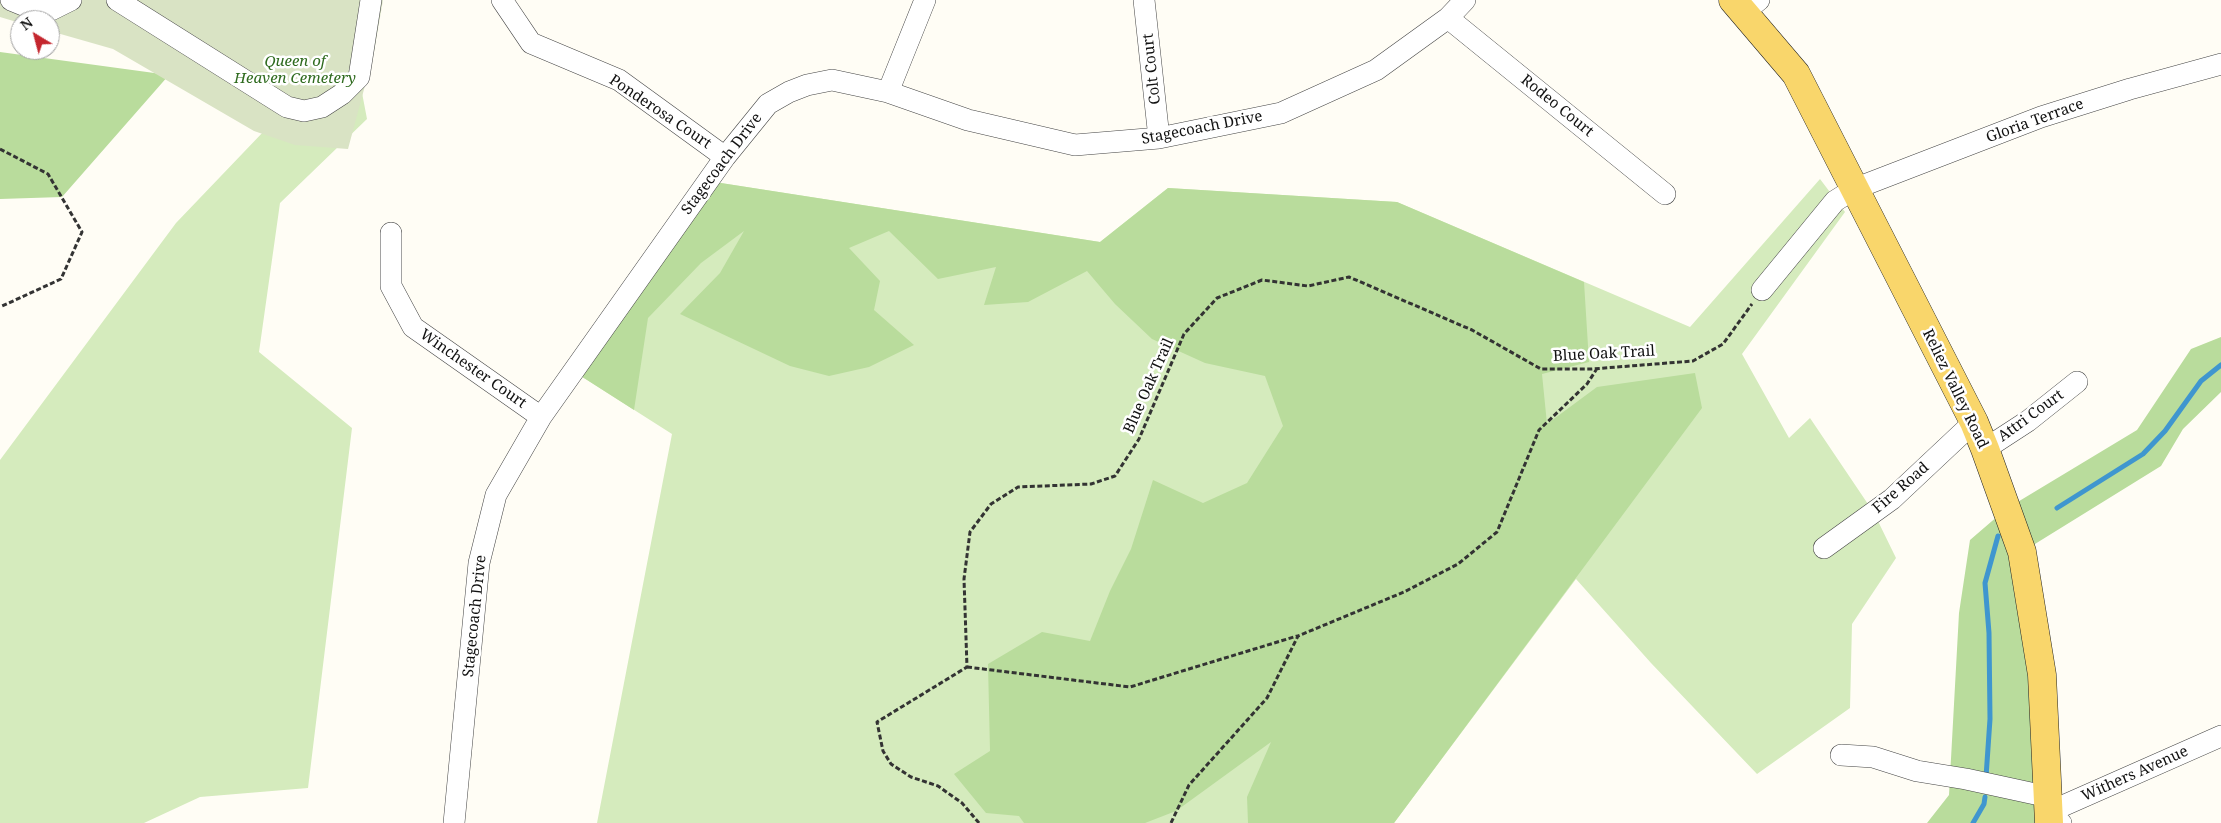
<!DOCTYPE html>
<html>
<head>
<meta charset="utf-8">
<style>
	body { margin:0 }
	#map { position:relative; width:2221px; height:823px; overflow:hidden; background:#fffdf5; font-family:"Noto Serif",serif }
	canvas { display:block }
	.north { position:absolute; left:10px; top:10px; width:50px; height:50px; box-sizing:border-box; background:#fff; border:1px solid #a0a0a0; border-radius:50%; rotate:323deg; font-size:14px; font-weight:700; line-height:20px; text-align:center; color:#111 }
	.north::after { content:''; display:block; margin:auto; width:18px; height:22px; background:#c4262e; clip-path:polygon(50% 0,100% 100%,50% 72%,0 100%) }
</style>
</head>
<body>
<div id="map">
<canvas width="2221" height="823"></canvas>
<div class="north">N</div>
</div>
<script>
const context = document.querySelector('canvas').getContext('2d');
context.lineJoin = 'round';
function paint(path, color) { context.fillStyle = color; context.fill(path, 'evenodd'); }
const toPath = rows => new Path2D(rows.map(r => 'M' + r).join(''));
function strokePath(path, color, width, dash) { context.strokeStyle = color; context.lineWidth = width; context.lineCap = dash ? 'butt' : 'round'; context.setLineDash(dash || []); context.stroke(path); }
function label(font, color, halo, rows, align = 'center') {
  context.font = font + ' "Noto Serif",serif'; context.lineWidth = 5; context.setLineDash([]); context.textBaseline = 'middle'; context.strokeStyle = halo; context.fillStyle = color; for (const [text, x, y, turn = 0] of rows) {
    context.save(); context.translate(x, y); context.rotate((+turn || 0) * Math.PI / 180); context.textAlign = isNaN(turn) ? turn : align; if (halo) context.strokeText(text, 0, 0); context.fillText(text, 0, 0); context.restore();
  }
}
paint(toPath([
	[359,77,367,119,280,203,259,352,352,428,308,788,200,797,144,823,0,823,0,460,176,223,287,107],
	[1820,179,1845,212,1742,354,1789,438,1810,418,1874,513,1896,558,1852,624,1850,708,1757,774,1651,663,1576,579,1394,823,597,823,672,434,573,371,708,181,1100,242,1168,188,1397,202,1690,327]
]), '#d5ebbd');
paint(toPath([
	[0,52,169,75,62,197,0,199],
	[708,181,1100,242,1168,188,1397,202,1584,282,1589,362,1542,374,1547,424,1597,387,1695,373,1702,408,1394,823,1248,823,1247,797,1271,742,1176,811,1145,823,1024,823,1019,816,986,813,954,774,990,751,988,664,1042,632,1090,641,1110,591,1131,549,1153,480,1203,503,1247,483,1283,426,1265,376,1205,363,1152,339,1115,304,1087,271,1028,302,984,305,996,267,938,279,889,231,849,248,880,281,874,310,914,345,869,367,829,376,790,366,680,314,720,273,744,231,701,263,648,318,634,410,573,371],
	[2221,337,2221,392,2183,429,2161,466,2022,552,2049,823,1927,823,1949,795,1959,613,1970,540,2006,509,2137,430,2191,349]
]), '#b9dc9c');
paint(toPath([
	[0,0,383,0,374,52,348,149,295,145,254,131,113,49,50,31,50,20,20,20,20,23,0,17]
]), '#d9e3c4');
strokePath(toPath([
	[2057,508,2143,454,2165,431,2201,381,2221,365],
	[1986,777,1990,719,1989,633,1985,583,1998,536],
	[1973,823,1984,804,1985,797]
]), '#3f96cf', 5);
const minor = toPath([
	[11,0,33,9,51,10,71,0],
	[117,0,287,107,304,111,322,107,342,94,359,77,371,0],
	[502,0,531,43,619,80,725,157],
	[1144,0,1159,138],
	[1744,12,1759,0],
	[1448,18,1665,194],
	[888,92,925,0],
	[391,233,391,286,413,327,541,417],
	[1762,290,1835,201,1854,189,2041,117,2130,89,2221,64],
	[1985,449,2028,421,2077,382],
	[1824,548,1892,499,1974,422],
	[1841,755,1873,757,1917,771,1966,779,2049,797],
	[454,823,479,563,496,495,541,417,725,157,768,104,789,92,807,85,832,80,888,92,968,120,1075,145,1159,138,1281,113,1376,70,1448,18,1465,0],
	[2061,823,2049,812,2221,736]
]);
const major = toPath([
	[1733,0,1796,74,1974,422,1985,449,2022,552,2042,675,2049,823]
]);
strokePath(minor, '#444', 22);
strokePath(major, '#222', 29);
strokePath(toPath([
	[0,149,48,174,82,232,61,279,0,307],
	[967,667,1130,687,1297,636],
	[979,823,962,803,938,786,911,777,891,764,883,751,877,722,967,667,964,579,970,532,991,504,1018,487,1091,484,1115,476,1139,439,1184,334,1217,298,1262,280,1308,286,1349,277,1472,330,1541,369,1592,369,1693,361,1723,344,1752,304],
	[1171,823,1189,785,1267,698,1298,636,1404,592,1458,564,1497,532,1539,430,1587,384,1598,367]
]), '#333', 3, [5, 2.5]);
strokePath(minor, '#fff', 21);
strokePath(major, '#f9d66b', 28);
label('italic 15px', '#2f6b1f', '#fff', [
	["Queen of",295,62],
	["Heaven Cemetery",295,79]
]);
label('15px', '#111', '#fff', [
	["Colt Court",1152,69,-96],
	["Rodeo Court",1557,106,39],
	["Ponderosa Court",660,112,34],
	["Gloria Terrace",2035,121,-20],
	["Stagecoach Drive",1202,128,-11],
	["Stagecoach Drive",722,164,-53],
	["Blue Oak Trail",1604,354,-3],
	["Winchester Court",473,369,35],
	["Blue Oak Trail",1149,386,-66],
	["Reliez Valley Road",1955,389,64],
	["Attri Court",2031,416,-36],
	["Fire Road",1901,488,-41],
	["Stagecoach Drive",475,616,-84],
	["Withers Avenue",2135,774,-24]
]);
</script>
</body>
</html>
